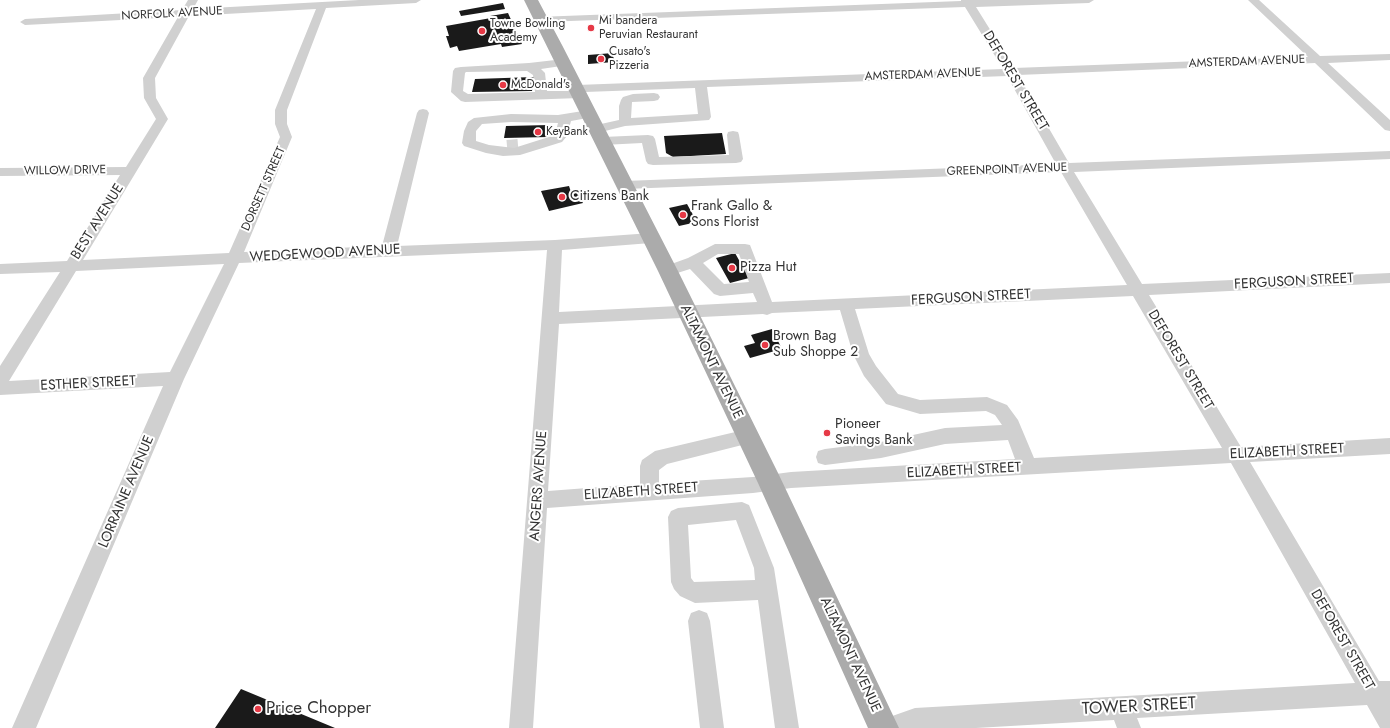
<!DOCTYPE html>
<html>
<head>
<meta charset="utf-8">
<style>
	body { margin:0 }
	canvas { display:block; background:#fff }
</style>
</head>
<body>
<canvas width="1390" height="728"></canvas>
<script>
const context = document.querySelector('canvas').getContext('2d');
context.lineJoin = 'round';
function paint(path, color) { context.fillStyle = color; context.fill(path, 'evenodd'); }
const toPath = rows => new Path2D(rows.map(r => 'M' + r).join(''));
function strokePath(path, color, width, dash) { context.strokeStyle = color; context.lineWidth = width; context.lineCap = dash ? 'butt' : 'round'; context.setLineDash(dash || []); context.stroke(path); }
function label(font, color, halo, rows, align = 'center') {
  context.font = font + ' Jost,sans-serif'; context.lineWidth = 4; context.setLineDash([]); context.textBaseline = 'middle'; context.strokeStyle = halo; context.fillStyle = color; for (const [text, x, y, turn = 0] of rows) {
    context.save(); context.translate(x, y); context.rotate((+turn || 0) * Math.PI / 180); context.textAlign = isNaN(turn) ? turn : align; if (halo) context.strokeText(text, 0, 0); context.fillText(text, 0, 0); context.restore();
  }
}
paint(toPath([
	[503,3,505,9,461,16,459,11],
	[508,13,522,44,502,47,501,44,459,51,457,46,450,48,446,36,449,36,446,26,491,18,490,16],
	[613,53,614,62,588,64,588,55],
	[534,77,532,91,472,92,475,79],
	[550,125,548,137,504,138,506,126],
	[722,133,726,154,673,157,666,153,664,136],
	[569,186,571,192,576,191,583,203,549,211,541,191],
	[687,204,697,222,679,226,669,208],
	[735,253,749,278,730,283,716,258],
	[772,329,782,349,750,358,744,346,755,343,751,335],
	[241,689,335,728,215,728]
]), '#1a1a1a');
strokePath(toPath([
	[507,146,518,145]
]), '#d6d6d6', 12, [12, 6]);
paint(toPath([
	[188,0,198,0,193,9,359,0,421,0,416,3,326,8,287,110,287,124,292,137,244,252,382,246,417,113,419,110,423,109,427,110,429,113,397,246,555,240,651,233,656,234,658,238,656,242,651,243,562,250,559,312,757,302,753,293,720,296,714,294,690,269,668,276,663,275,660,271,663,267,688,258,715,244,745,244,750,245,772,302,1127,285,1061,172,625,189,620,188,618,185,620,182,625,181,1056,164,1007,76,707,87,711,117,709,120,625,126,597,133,592,132,591,129,592,126,619,120,619,106,621,100,623,97,633,94,654,93,658,94,660,97,658,100,654,101,632,102,631,118,698,114,695,88,585,92,586,94,584,97,580,98,465,102,461,101,451,92,453,71,455,68,461,67,529,63,564,59,568,61,570,63,568,65,541,69,545,73,547,91,572,91,571,89,573,86,577,85,1003,69,965,7,541,22,536,19,537,17,961,1,961,0,1094,0,1089,3,976,7,1014,68,1308,57,1248,0,1259,0,1320,56,1390,54,1390,60,1328,63,1390,120,1390,131,1385,130,1315,63,1018,75,1069,163,1390,151,1390,159,1074,172,1142,284,1390,273,1390,283,1149,295,1241,447,1390,438,1390,454,1250,462,1379,681,1390,681,1390,728,1380,728,1367,705,1137,718,1141,728,1117,728,1114,720,976,728,877,728,881,720,915,708,1355,683,1231,463,791,488,753,493,547,508,533,728,509,728,547,250,239,263,184,379,36,728,12,728,163,386,0,395,0,366,60,272,0,274,0,264,67,261,120,175,0,176,0,168,126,167,156,119,144,98,143,78,178,17,25,25,20,22,25,19,182,10,188,0],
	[316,9,275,110,275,124,280,137,229,253,83,260,168,119,156,98,155,78,189,16,316,9],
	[527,71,533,75,535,92,468,94,463,91,465,73,466,72,527,71],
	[718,254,739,254,749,282,724,284,703,263,718,254],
	[224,264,170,372,9,381,76,271,224,264],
	[1133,296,1222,448,1034,458,1018,420,1007,405,987,397,920,400,898,394,876,366,869,354,855,309,1133,296],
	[840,310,853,354,864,376,886,404,920,414,986,411,995,415,1002,425,945,428,881,442,825,449,818,451,816,457,818,463,825,465,881,458,945,444,1008,440,1015,459,791,472,753,477,659,483,659,470,667,464,754,442,757,437,754,432,748,429,655,451,642,460,640,466,640,484,548,491,559,324,763,314,767,315,772,313,840,310],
	[589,110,593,111,595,114,593,117,571,121,567,136,562,142,520,155,503,156,486,153,464,146,462,143,464,131,468,122,474,118,511,114,558,115,589,110],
	[511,122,558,123,555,134,552,136,514,148,489,145,476,141,476,131,482,124,511,122],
	[733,131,738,132,739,135,743,159,741,162,736,163,653,165,648,164,646,161,642,143,603,145,598,144,596,141,598,138,603,137,648,135,653,136,655,139,659,157,729,155,727,135,728,132,733,131],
	[742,502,749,505,774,568,799,728,775,728,758,600,695,603,680,596,674,589,671,582,668,517,671,511,678,508,742,502],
	[736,520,754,568,755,580,694,582,691,578,688,525,736,520],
	[699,610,707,613,710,621,724,728,700,728,688,621,691,613,699,610]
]), '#d0d0d0');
paint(toPath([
	[524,0,538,0,562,45,678,271,779,475,899,728,868,728,758,483,658,271,524,0]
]), '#ababab');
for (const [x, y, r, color] of [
	[591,28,4,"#e63946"],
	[482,31,4,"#e63946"],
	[601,59,4,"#e63946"],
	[503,85,4,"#e63946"],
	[538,132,4,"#e63946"],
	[562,197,4,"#e63946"],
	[683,215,4,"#e63946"],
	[732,268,4,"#e63946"],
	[765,345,4,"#e63946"],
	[827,433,4,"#e63946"],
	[258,709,4,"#e63946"]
]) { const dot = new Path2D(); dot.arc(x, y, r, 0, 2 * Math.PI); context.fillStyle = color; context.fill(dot); strokePath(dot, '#fff', 1.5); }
label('12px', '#333', '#fff', [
	["NORFOLK AVENUE",172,14,-3],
	["AMSTERDAM AVENUE",1247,62,-2],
	["AMSTERDAM AVENUE",923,75,-2],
	["GREENPOINT AVENUE",1007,170,-2],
	["WILLOW DRIVE",65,171,-1],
	["DORSETT STREET",264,189,-66]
]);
label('12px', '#333', '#fff', [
	["Mi bandera",599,21],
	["Peruvian Restaurant",599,35],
	["Towne Bowling",490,24],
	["Academy",490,38],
	["Cusato's",609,52],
	["Pizzeria",609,66],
	["McDonald's",511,85],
	["KeyBank",546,132]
], 'left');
label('14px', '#333', '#fff', [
	["DEFOREST STREET",1015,81,59],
	["BEST AVENUE",98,222,-58],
	["WEDGEWOOD AVENUE",325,254,-3],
	["FERGUSON STREET",1294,282,-3],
	["FERGUSON STREET",971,298,-3],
	["DEFOREST STREET",1180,360,59],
	["ALTAMONT AVENUE",711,362,64],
	["ESTHER STREET",88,384,-3],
	["ELIZABETH STREET",1287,452,-3],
	["ELIZABETH STREET",964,471,-3],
	["ANGERS AVENUE",539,486,-86],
	["LORRAINE AVENUE",127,492,-67],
	["ELIZABETH STREET",641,492,-4],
	["DEFOREST STREET",1342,640,60],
	["ALTAMONT AVENUE",850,655,65]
]);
label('14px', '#333', '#fff', [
	["Citizens Bank",570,197],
	["Frank Gallo &",691,207],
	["Sons Florist",691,223],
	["Pizza Hut",740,268],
	["Brown Bag",773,337],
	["Sub Shoppe 2",773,353],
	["Pioneer",835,425],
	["Savings Bank",835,441]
], 'left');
label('17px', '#333', '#fff', [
	["TOWER STREET",1139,707,-3]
]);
label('17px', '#333', '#fff', [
	["Price Chopper",266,709]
], 'left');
</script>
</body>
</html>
